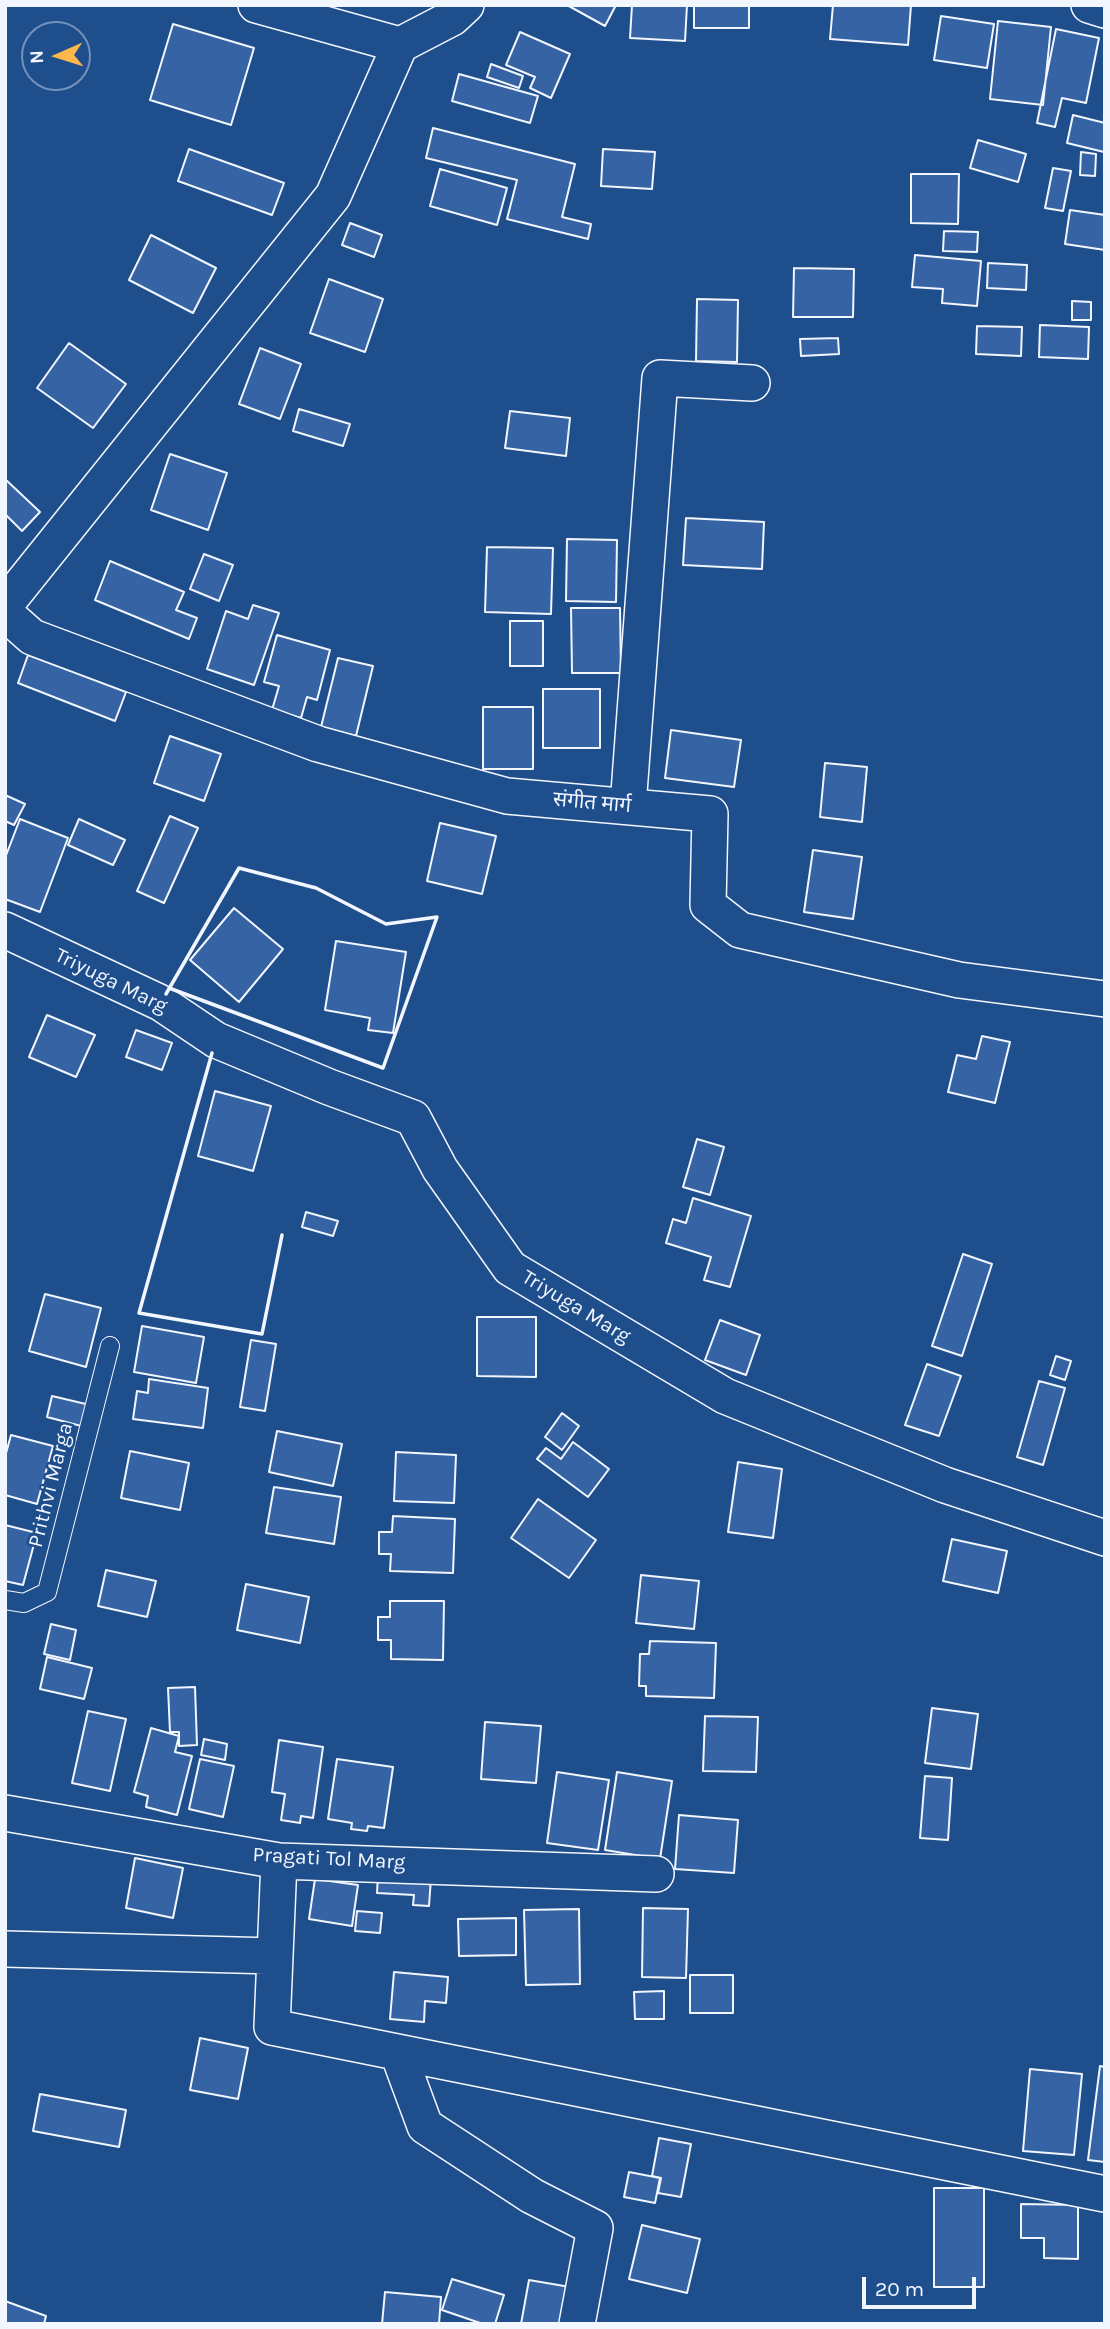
<!DOCTYPE html>
<html>
<head>
<meta charset="utf-8">
<style>
	body { margin:0 }
	#map { position:relative; width:1110px; height:2329px; overflow:hidden; background:#1f4e8c; font-family:Karla,sans-serif }
	canvas { display:block }
	.frame { position:absolute; inset:0; border:7px solid #f2f6ff; pointer-events:none }
	.north { position:absolute; left:21px; top:21px; width:70px; height:70px; box-sizing:border-box; background:#1f4e8c; border:2px solid #7391ba; border-radius:50%; rotate:267deg; font-size:19px; font-weight:700; line-height:28px; text-align:center; color:#f2f6ff }
	.north::after { content:''; display:block; margin:auto; width:24px; height:32px; background:#ffb74d; clip-path:polygon(50% 0,100% 100%,50% 72%,0 100%) }
	.scale { position:absolute; left:862px; top:2277px; width:114px; height:32px; box-sizing:border-box; border:4px solid #f2f6ff; border-top:0; padding-left:9px; font-size:21px; line-height:24px; white-space:nowrap; color:#f2f6ff; -webkit-text-stroke:5px #1f4e8c; paint-order:stroke }
</style>
</head>
<body>
<div id="map">
<canvas width="1110" height="2329"></canvas>
<div class="frame"></div>
<div class="north">N</div>
<div class="scale">20 m</div>
</div>
<script>
const context = document.querySelector('canvas').getContext('2d');
context.lineJoin = 'round';
function paint(path, color) { context.fillStyle = color; context.fill(path, 'evenodd'); }
const toPath = rows => new Path2D(rows.map(r => 'M' + r).join(''));
function strokePath(path, color, width, dash) { context.strokeStyle = color; context.lineWidth = width; context.lineCap = dash ? 'butt' : 'round'; context.setLineDash(dash || []); context.stroke(path); }
function label(font, color, halo, rows, align = 'center') {
  context.font = font + ' Karla,"Noto Sans Devanagari",sans-serif'; context.lineWidth = 5; context.setLineDash([]); context.textBaseline = 'middle'; context.strokeStyle = halo; context.fillStyle = color; for (const [text, x, y, turn = 0] of rows) {
    context.save(); context.translate(x, y); context.rotate((+turn || 0) * Math.PI / 180); context.textAlign = isNaN(turn) ? turn : align; if (halo) context.strokeText(text, 0, 0); context.fillText(text, 0, 0); context.restore();
  }
}
const building = toPath([
	[567,5,616,5,605,26,567,5],
	[632,5,687,5,685,41,630,38,632,5],
	[694,5,749,5,749,28,694,28,694,5],
	[833,5,911,5,908,45,830,39,833,5],
	[941,16,994,24,987,68,934,60,941,16],
	[998,21,1051,27,1043,105,990,99,998,21],
	[173,24,254,48,231,125,150,100,173,24],
	[1056,29,1099,38,1086,103,1062,98,1055,127,1037,123,1056,29],
	[520,32,570,54,551,98,530,88,535,77,506,65,520,32],
	[491,64,523,76,519,88,487,77,491,64],
	[459,74,538,96,530,123,452,101,459,74],
	[1073,115,1105,123,1104,152,1067,143,1073,115],
	[433,128,575,164,562,217,591,224,588,239,507,219,517,180,426,158,433,128],
	[978,140,1026,154,1018,182,970,168,978,140],
	[189,149,284,183,272,215,178,181,189,149],
	[603,149,655,152,652,189,601,186,603,149],
	[1081,152,1096,154,1095,176,1080,175,1081,152],
	[1053,168,1071,171,1063,211,1045,208,1053,168],
	[440,169,507,188,497,225,430,206,440,169],
	[911,174,959,174,958,224,911,223,911,174],
	[1070,210,1105,215,1105,250,1065,244,1070,210],
	[350,223,382,235,374,257,342,245,350,223],
	[944,231,978,232,977,252,943,251,944,231],
	[151,235,216,268,193,313,129,280,151,235],
	[915,255,981,261,977,306,942,303,943,289,912,287,915,255],
	[988,263,1027,265,1026,290,987,288,988,263],
	[794,268,854,269,853,317,793,317,794,268],
	[329,279,383,299,365,352,310,333,329,279],
	[697,299,738,300,737,362,696,361,697,299],
	[1072,301,1091,302,1091,320,1072,320,1072,301],
	[1040,325,1089,327,1088,359,1039,357,1040,325],
	[977,326,1022,327,1021,356,976,354,977,326],
	[838,338,839,354,801,356,800,339,838,338],
	[69,343,126,384,93,428,37,388,69,343],
	[260,348,301,364,280,419,239,404,260,348],
	[299,409,350,424,343,446,293,431,299,409],
	[510,411,570,418,566,456,505,448,510,411],
	[170,454,227,473,208,530,151,510,170,454],
	[5,479,40,512,22,531,5,514,5,479],
	[686,518,764,522,762,569,683,565,686,518],
	[567,539,617,540,616,602,566,601,567,539],
	[487,547,553,548,551,614,485,612,487,547],
	[204,554,233,565,219,601,190,589,204,554],
	[110,561,184,592,176,610,197,618,189,639,95,600,110,561],
	[253,605,279,613,254,685,207,669,226,611,248,619,253,605],
	[571,608,620,608,621,673,572,673,571,608],
	[510,621,543,621,543,666,510,666,510,621],
	[277,635,330,650,317,700,307,697,301,718,272,710,279,686,264,682,277,635],
	[28,655,126,692,115,721,18,683,28,655],
	[338,658,373,666,356,736,321,727,338,658],
	[543,689,600,689,600,748,543,748,543,689],
	[483,707,533,707,533,769,483,769,483,707],
	[671,730,741,740,734,787,665,778,671,730],
	[170,736,221,754,204,801,154,783,170,736],
	[825,763,867,767,862,822,820,817,825,763],
	[5,795,25,804,14,825,5,821,5,795],
	[170,816,198,828,164,903,137,891,170,816],
	[20,819,68,838,40,912,5,899,5,858,20,819],
	[79,819,125,840,113,865,68,845,79,819],
	[440,823,496,836,482,894,427,881,440,823],
	[813,850,862,857,853,919,804,912,813,850],
	[234,908,283,949,239,1002,190,960,234,908],
	[336,941,406,952,393,1033,368,1030,370,1018,325,1010,336,941],
	[47,1015,95,1035,76,1077,29,1057,47,1015],
	[136,1030,172,1043,162,1070,126,1057,136,1030],
	[982,1036,1010,1042,995,1103,948,1092,957,1055,976,1059,982,1036],
	[215,1091,271,1106,253,1171,198,1156,215,1091],
	[697,1139,724,1147,710,1195,683,1187,697,1139],
	[693,1198,751,1216,730,1287,704,1280,711,1257,666,1243,673,1219,686,1223,693,1198],
	[306,1212,338,1221,333,1236,302,1227,306,1212],
	[963,1254,992,1264,962,1356,932,1346,963,1254],
	[45,1294,101,1308,86,1367,29,1351,45,1294],
	[477,1317,536,1317,536,1377,477,1376,477,1317],
	[720,1320,760,1335,746,1375,705,1360,720,1320],
	[142,1326,204,1337,196,1383,134,1372,142,1326],
	[251,1340,276,1344,265,1411,240,1407,251,1340],
	[1056,1356,1071,1361,1065,1380,1050,1375,1056,1356],
	[927,1364,961,1376,939,1436,905,1425,927,1364],
	[149,1379,208,1388,203,1428,133,1419,137,1391,148,1393,149,1379],
	[1039,1381,1065,1388,1043,1465,1017,1457,1039,1381],
	[52,1396,90,1405,85,1427,47,1417,52,1396],
	[562,1413,579,1426,562,1450,545,1437,562,1413],
	[277,1431,342,1444,333,1486,269,1472,277,1431],
	[11,1435,53,1446,37,1504,5,1495,5,1457,11,1435],
	[573,1442,609,1469,588,1497,537,1459,546,1448,561,1459,573,1442],
	[130,1451,189,1463,180,1510,121,1498,130,1451],
	[396,1452,456,1455,454,1503,394,1501,396,1452],
	[738,1462,782,1469,773,1538,728,1532,738,1462],
	[274,1487,341,1497,334,1544,266,1533,274,1487],
	[538,1499,596,1540,569,1578,511,1538,538,1499],
	[393,1516,455,1519,453,1573,390,1571,391,1554,379,1554,379,1532,392,1532,393,1516],
	[5,1525,37,1533,23,1585,5,1581,5,1525],
	[952,1539,1007,1551,998,1593,943,1581,952,1539],
	[106,1570,156,1581,147,1617,98,1606,106,1570],
	[641,1575,699,1581,694,1629,636,1623,641,1575],
	[246,1584,309,1597,300,1643,237,1630,246,1584],
	[390,1601,444,1601,443,1660,391,1659,391,1640,378,1640,378,1617,390,1617,390,1601],
	[51,1624,76,1630,70,1660,44,1654,51,1624],
	[650,1641,716,1643,714,1698,646,1696,646,1686,639,1686,640,1654,649,1654,650,1641],
	[47,1657,92,1668,84,1699,40,1689,47,1657],
	[195,1687,197,1745,179,1746,179,1732,170,1732,168,1688,195,1687],
	[932,1708,978,1714,971,1769,925,1763,932,1708],
	[88,1711,126,1719,110,1791,72,1783,88,1711],
	[705,1716,758,1717,756,1772,703,1771,705,1716],
	[485,1722,541,1726,536,1783,481,1779,485,1722],
	[151,1728,179,1736,175,1752,192,1756,177,1815,146,1807,148,1796,134,1792,151,1728],
	[204,1739,227,1744,225,1760,201,1755,204,1739],
	[279,1740,323,1747,313,1818,301,1816,300,1823,281,1820,285,1794,272,1792,279,1740],
	[200,1759,234,1766,223,1817,189,1809,200,1759],
	[337,1759,393,1767,384,1828,368,1826,367,1831,351,1829,352,1823,328,1819,337,1759],
	[557,1772,609,1780,598,1850,547,1843,557,1772],
	[617,1772,672,1781,660,1859,605,1850,617,1772],
	[925,1776,952,1778,948,1840,920,1838,925,1776],
	[679,1815,738,1820,734,1873,675,1869,679,1815],
	[135,1858,183,1868,173,1918,126,1908,135,1858],
	[378,1875,431,1878,429,1906,413,1905,414,1895,377,1893,378,1875],
	[315,1879,358,1885,352,1926,309,1919,315,1879],
	[643,1908,688,1909,686,1978,642,1977,643,1908],
	[579,1909,580,1984,526,1985,524,1910,579,1909],
	[357,1911,382,1913,380,1933,355,1931,357,1911],
	[516,1918,516,1955,459,1956,458,1919,516,1918],
	[394,1972,448,1977,446,2003,425,2001,424,2022,390,2019,394,1972],
	[690,1975,733,1975,733,2013,690,2013,690,1975],
	[664,1991,664,2019,635,2019,634,1992,664,1991],
	[200,2038,248,2048,238,2099,190,2090,200,2038],
	[1100,2066,1105,2067,1105,2162,1088,2160,1100,2066],
	[1030,2069,1082,2074,1074,2155,1023,2151,1030,2069],
	[40,2094,126,2110,119,2147,33,2131,40,2094],
	[659,2138,691,2144,681,2197,658,2193,661,2178,652,2176,659,2138],
	[629,2172,660,2178,655,2203,624,2197,629,2172],
	[934,2188,984,2188,984,2287,934,2287,934,2188],
	[1021,2204,1078,2205,1078,2259,1044,2258,1044,2238,1021,2238,1021,2204],
	[642,2225,700,2239,687,2293,629,2279,642,2225],
	[452,2279,504,2295,495,2324,483,2324,442,2310,452,2279],
	[529,2280,570,2287,563,2324,521,2324,529,2280],
	[385,2292,441,2297,439,2324,382,2324,385,2292],
	[5,2301,46,2316,44,2324,5,2324,5,2301]
]);
paint(building, '#3563a3');
strokePath(building, '#f2f6ff', 2);
const lane = toPath([
	[5,1600,24,1603,47,1592,110,1346]
]);
const street = toPath([
	[256,5,400,45],
	[1089,5,1105,10],
	[5,605,333,196,400,45,452,18,466,5],
	[5,613,32,637,318,744,507,796,710,814,708,905,740,930,959,980,1105,999],
	[628,806,660,378,752,383],
	[5,930,161,1003,216,1040,329,1087,413,1118,440,1169,510,1268,725,1396,945,1485,1105,1538],
	[5,1813,279,1861,656,1874],
	[279,1861,272,2027,1105,2194],
	[5,1949,275,1956],
	[398,2053,425,2126,532,2196,595,2228,577,2324]
]);
strokePath(lane, '#f2f6ff', 20);
strokePath(street, '#f2f6ff', 38);
strokePath(lane, '#1f4e8c', 18);
strokePath(street, '#1f4e8c', 35);
strokePath(toPath([
	[166,994,239,868,316,888,386,924,437,917,383,1068,169,988],
	[212,1053,139,1313,262,1334,282,1235]
]), '#f2f6ff', 3.5);
label('21px', '#f2f6ff', '#1f4e8c', [
	["संगीत मार्ग",592,803,5],
	["Triyuga Marg",111,981,26],
	["Triyuga Marg",576,1307,31],
	["Prithvi Marga",51,1485,-76],
	["Pragati Tol Marg",329,1859,3]
]);
</script>
</body>
</html>
